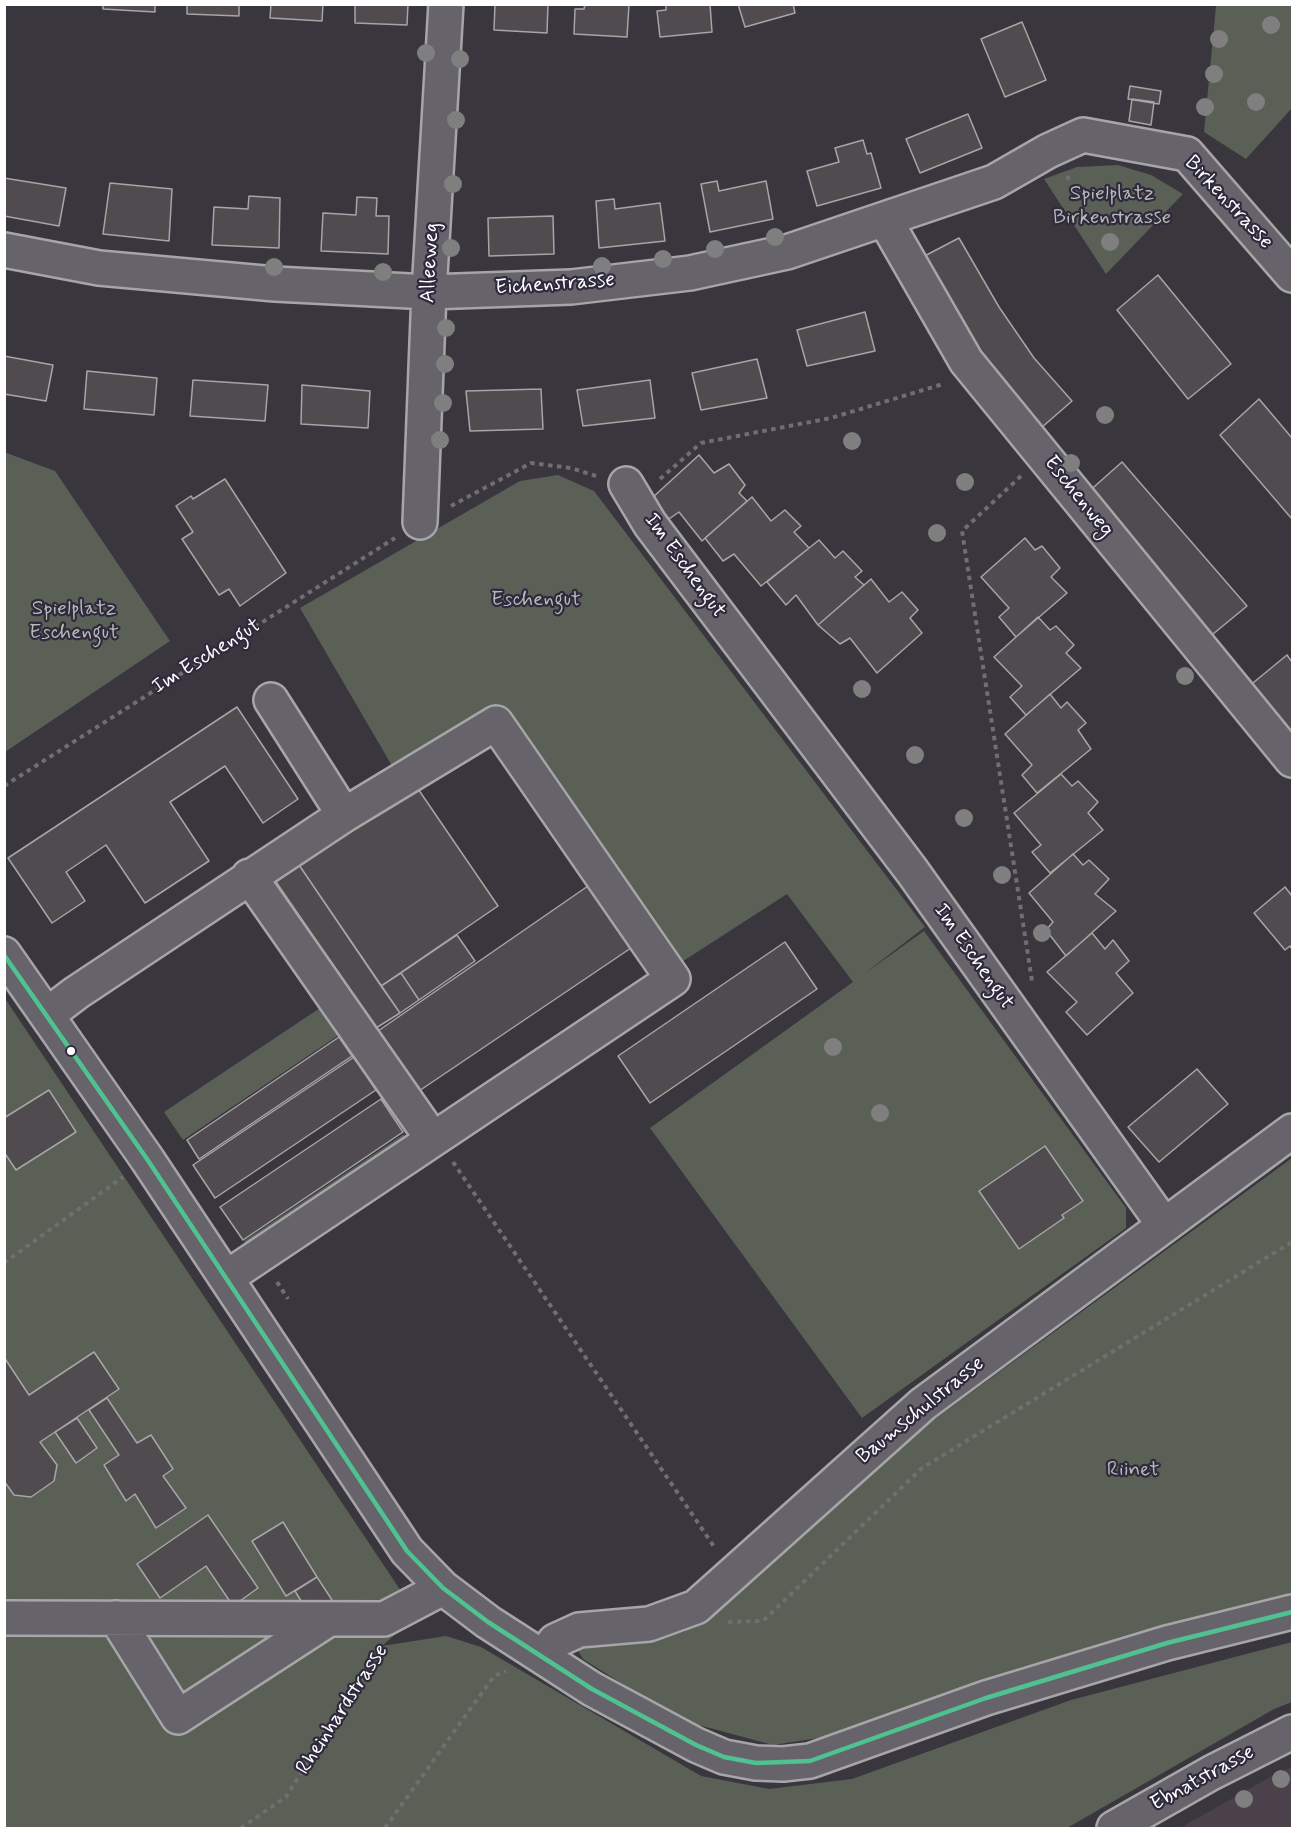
<!DOCTYPE html>
<html>
<head>
<meta charset="utf-8">
<style>
	body { margin:0 }
	#map { position:relative; width:1297px; height:1833px; overflow:hidden; background:#3a363e; font-family:Mynerve,sans-serif }
	canvas { display:block }
	.frame { position:absolute; inset:0; border:6px solid #fff; pointer-events:none }
</style>
</head>
<body>
<div id="map">
<canvas width="1297" height="1833"></canvas>
<div class="frame"></div>
</div>
<script>
const context = document.querySelector('canvas').getContext('2d');
context.lineJoin = 'round';
function paint(path, color) { context.fillStyle = color; context.fill(path, 'evenodd'); }
const toPath = rows => new Path2D(rows.map(r => 'M' + r).join(''));
function strokePath(path, color, width, dash) { context.strokeStyle = color; context.lineWidth = width; context.lineCap = dash ? 'butt' : 'round'; context.setLineDash(dash || []); context.stroke(path); }
function label(font, color, halo, rows, align = 'center') {
  context.font = font + ' Mynerve,sans-serif'; context.lineWidth = 4.5; context.setLineDash([]); context.textBaseline = 'middle'; context.strokeStyle = halo; context.fillStyle = color; for (const [text, x, y, turn = 0] of rows) {
    context.save(); context.translate(x, y); context.rotate((+turn || 0) * Math.PI / 180); context.textAlign = isNaN(turn) ? turn : align; if (halo) context.strokeText(text, 0, 0); context.fillText(text, 0, 0); context.restore();
  }
}
paint(toPath([
	[1292,1767,1292,1828,1180,1828,1270,1777]
]), '#4a414b');
paint(toPath([
	[1222,4,1292,5,1292,108,1246,159,1204,132,1216,6],
	[1118,165,1151,175,1183,194,1106,274,1044,179,1077,167],
	[4,452,55,471,170,641,5,752],
	[558,475,594,491,925,927,864,974,924,931,1126,1208,1126,1228,862,1418,650,1128,853,982,787,894,674,967,499,706,395,771,300,608,520,481],
	[4,997,417,1615,382,1646,446,1636,481,1647,701,1776,769,1789,852,1779,1071,1700,1292,1642,1292,1702,1274,1709,1067,1828,5,1828],
	[320,1008,339,1035,183,1140,164,1112],
	[404,1134,405,1143,251,1249,244,1241],
	[1292,1158,1292,1593,1022,1667,838,1735,773,1745,680,1720,583,1659,577,1649,582,1641,684,1632,924,1427]
]), '#5a6056');
const building = toPath([
	[103,4,155,4,155,12,103,9,103,4],
	[187,4,239,4,239,16,187,14,187,4],
	[271,4,323,4,322,21,270,18,271,4],
	[355,4,408,4,407,25,355,23,355,4],
	[495,4,548,4,547,33,494,30,495,4],
	[585,4,629,4,627,37,574,34,575,9,584,9,585,4],
	[666,4,710,4,712,32,660,37,657,11,666,10,666,4],
	[738,4,793,4,795,13,745,27,738,4],
	[1022,22,1046,80,1005,97,981,39,1022,22],
	[1130,86,1161,91,1159,104,1128,99,1130,86],
	[1132,99,1154,102,1151,125,1129,121,1132,99],
	[968,114,982,148,920,173,906,139,968,114],
	[863,140,867,154,871,153,881,188,817,206,807,171,839,162,835,148,863,140],
	[4,178,66,188,59,226,4,216,4,178],
	[717,181,719,191,766,181,773,219,710,232,701,184,717,181],
	[110,183,172,189,169,241,103,234,110,183],
	[249,196,280,198,279,248,212,245,214,207,248,209,249,196],
	[357,197,377,198,376,216,389,216,388,254,321,251,323,213,356,215,357,197],
	[614,199,615,209,660,203,665,241,599,248,596,201,614,199],
	[553,216,554,254,489,256,488,218,553,216],
	[959,238,999,307,1034,358,1072,401,1033,435,915,261,959,238],
	[1158,275,1231,364,1188,399,1117,310,1158,275],
	[865,312,875,351,807,366,797,330,865,312],
	[4,356,53,365,46,401,4,394,4,356],
	[757,359,767,398,701,410,692,373,757,359],
	[87,371,157,378,154,415,84,409,87,371],
	[193,380,268,385,265,421,190,416,193,380],
	[650,380,655,418,583,426,577,390,650,380],
	[302,385,370,391,368,428,301,424,302,385],
	[541,389,543,429,470,431,466,391,541,389],
	[1259,399,1292,438,1292,519,1220,435,1259,399],
	[699,455,714,473,729,464,745,485,739,493,747,501,702,541,679,512,669,519,652,498,699,455],
	[1122,462,1247,606,1207,639,1086,494,1122,462],
	[225,479,286,573,240,606,229,589,219,595,182,539,193,532,176,506,191,496,193,499,225,479],
	[752,497,771,521,785,510,801,526,794,532,809,548,761,586,734,554,723,561,705,538,752,497],
	[1025,538,1035,550,1042,546,1060,568,1051,577,1067,593,1016,637,999,617,1009,608,981,577,1025,538],
	[819,540,835,558,843,551,862,571,855,577,864,585,818,625,796,595,786,605,767,582,819,540],
	[871,579,889,602,902,592,918,610,910,618,922,633,877,673,850,638,840,644,818,625,871,579],
	[1038,617,1050,630,1056,626,1074,645,1066,653,1081,668,1026,715,1010,697,1022,686,994,657,1038,617],
	[1287,655,1292,662,1292,739,1248,687,1287,655],
	[1050,694,1061,708,1067,702,1086,723,1078,730,1091,749,1037,793,1022,775,1032,765,1005,734,1050,694],
	[237,707,298,799,263,823,225,766,170,802,209,861,145,903,106,845,66,872,85,901,52,923,8,858,237,707],
	[1061,774,1072,786,1078,781,1098,802,1088,813,1103,830,1050,873,1032,852,1041,845,1014,813,1061,774],
	[414,783,498,906,381,986,297,862,414,783],
	[1073,854,1083,865,1089,860,1109,879,1095,894,1116,911,1066,956,1046,930,1053,922,1029,893,1073,854],
	[297,862,400,1013,376,1028,272,876,297,862],
	[588,886,631,948,419,1091,378,1031,588,886],
	[1285,887,1292,896,1292,949,1290,946,1285,950,1254,913,1285,887],
	[1092,933,1105,949,1113,940,1129,961,1116,973,1133,993,1087,1035,1066,1012,1077,1002,1047,972,1092,933],
	[457,935,475,961,419,1000,401,973,457,935],
	[785,942,817,989,650,1103,618,1056,785,942],
	[401,973,419,1000,400,1013,381,986,401,973],
	[339,1037,352,1056,199,1159,187,1140,339,1037],
	[354,1057,376,1090,215,1198,193,1165,354,1057],
	[1197,1069,1228,1104,1159,1162,1128,1127,1197,1069],
	[49,1090,76,1132,16,1170,4,1152,4,1118,49,1090],
	[381,1099,403,1132,243,1240,220,1207,381,1099],
	[1045,1146,1083,1201,1062,1215,1064,1218,1019,1249,979,1191,1045,1146],
	[94,1352,119,1389,40,1442,57,1465,54,1481,31,1497,14,1495,4,1481,4,1357,29,1395,94,1352],
	[107,1398,137,1443,151,1435,173,1469,163,1476,186,1508,156,1528,135,1494,126,1501,104,1465,119,1455,89,1410,107,1398],
	[77,1418,97,1448,76,1463,55,1432,77,1418],
	[208,1515,258,1588,233,1606,206,1566,160,1598,137,1564,208,1515],
	[283,1522,317,1577,286,1596,252,1541,283,1522],
	[317,1577,332,1600,309,1614,295,1591,317,1577]
]);
paint(building, '#504b4e');
strokePath(building, '#a6a5a8', 1.5);
const minor = toPath([
	[885,220,966,361,1292,760],
	[4,250,99,268,275,284,429,292,571,287,690,273,787,252,994,182,1048,151,1083,135,1187,154,1292,275],
	[626,484,650,524,912,871,1164,1225],
	[420,522,429,292,446,4],
	[249,876,432,1138],
	[4,954,147,1159,407,1551,443,1588,488,1622,592,1689,696,1745,724,1757,756,1763,783,1764,810,1761,986,1698,1167,1643,1292,1612],
	[47,1015,76,993,344,815,271,700],
	[226,1278,673,979,496,723,344,815],
	[4,1618,384,1619,443,1588],
	[116,1618,178,1717,329,1619],
	[543,1657,555,1641,579,1630,649,1624,696,1607,923,1404,1292,1131],
	[1114,1828,1211,1773,1292,1732]
]);
strokePath(minor, '#a6a5a8', 38);
strokePath(toPath([
	[1067,176,1071,184],
	[1021,476,962,531,1032,981],
	[660,479,701,443,831,418,943,384],
	[451,506,531,463,571,468,596,476],
	[4,786,395,538],
	[453,1162,715,1548],
	[4,1263,123,1177],
	[277,1282,288,1299],
	[728,1622,763,1621,922,1468,1292,1242],
	[241,1828,286,1797,378,1651],
	[385,1828,494,1676,506,1671]
]), '#706d73', 4, [4.5, 4.5]);
strokePath(minor, '#66646a', 33);
strokePath(toPath([
	[4,955,147,1159,407,1551,443,1588,488,1622,592,1689,696,1745,724,1757,756,1763,810,1761,986,1698,1167,1643,1292,1612]
]), '#50c292', 4.5);
context.fillStyle = '#7f7f7f';
for (const [x, y] of [
	[1271,25],
	[1219,39],
	[426,53],
	[460,59],
	[1214,74],
	[1256,102],
	[1205,107],
	[456,120],
	[453,184],
	[775,237],
	[1110,242],
	[451,248],
	[715,249],
	[663,259],
	[602,266],
	[274,267],
	[383,272],
	[446,328],
	[445,364],
	[443,403],
	[1105,415],
	[440,440],
	[852,441],
	[1071,463],
	[965,482],
	[937,533],
	[1185,676],
	[862,689],
	[915,755],
	[964,818],
	[1002,875],
	[1042,933],
	[833,1047],
	[880,1113],
	[1281,1779],
	[1244,1799]
]) { context.beginPath(); context.arc(x, y, 9, 0, 2 * Math.PI); context.fill(); }
for (const [x, y, r, color] of [
	[71,1051,5,"#fff"]
]) { const dot = new Path2D(); dot.arc(x, y, r, 0, 2 * Math.PI); context.fillStyle = color; context.fill(dot); strokePath(dot, '#2f2a3d', 2); }
label('21px', '#b7bbb5', '#2f2a3d', [
	["Spielplatz",1112,195],
	["Birkenstrasse",1112,219],
	["Eschengut",536,601],
	["Spielplatz",74,610],
	["Eschengut",74,634],
	["Riinet",1133,1471]
]);
label('21px', '#fff', '#2f2a3d', [
	["Birkenstrasse",1228,203,47],
	["Alleeweg",431,263,-87],
	["Eichenstrasse",555,285,-4],
	["Eschenweg",1078,497,51],
	["Im Eschengut",684,566,54],
	["Im Eschengut",207,657,-32],
	["Im Eschengut",973,957,55],
	["Baumschulstrasse",921,1411,-39],
	["Rheinhardstrasse",343,1710,-57],
	["Ebnatstrasse",1203,1779,-29]
]);
</script>
</body>
</html>
